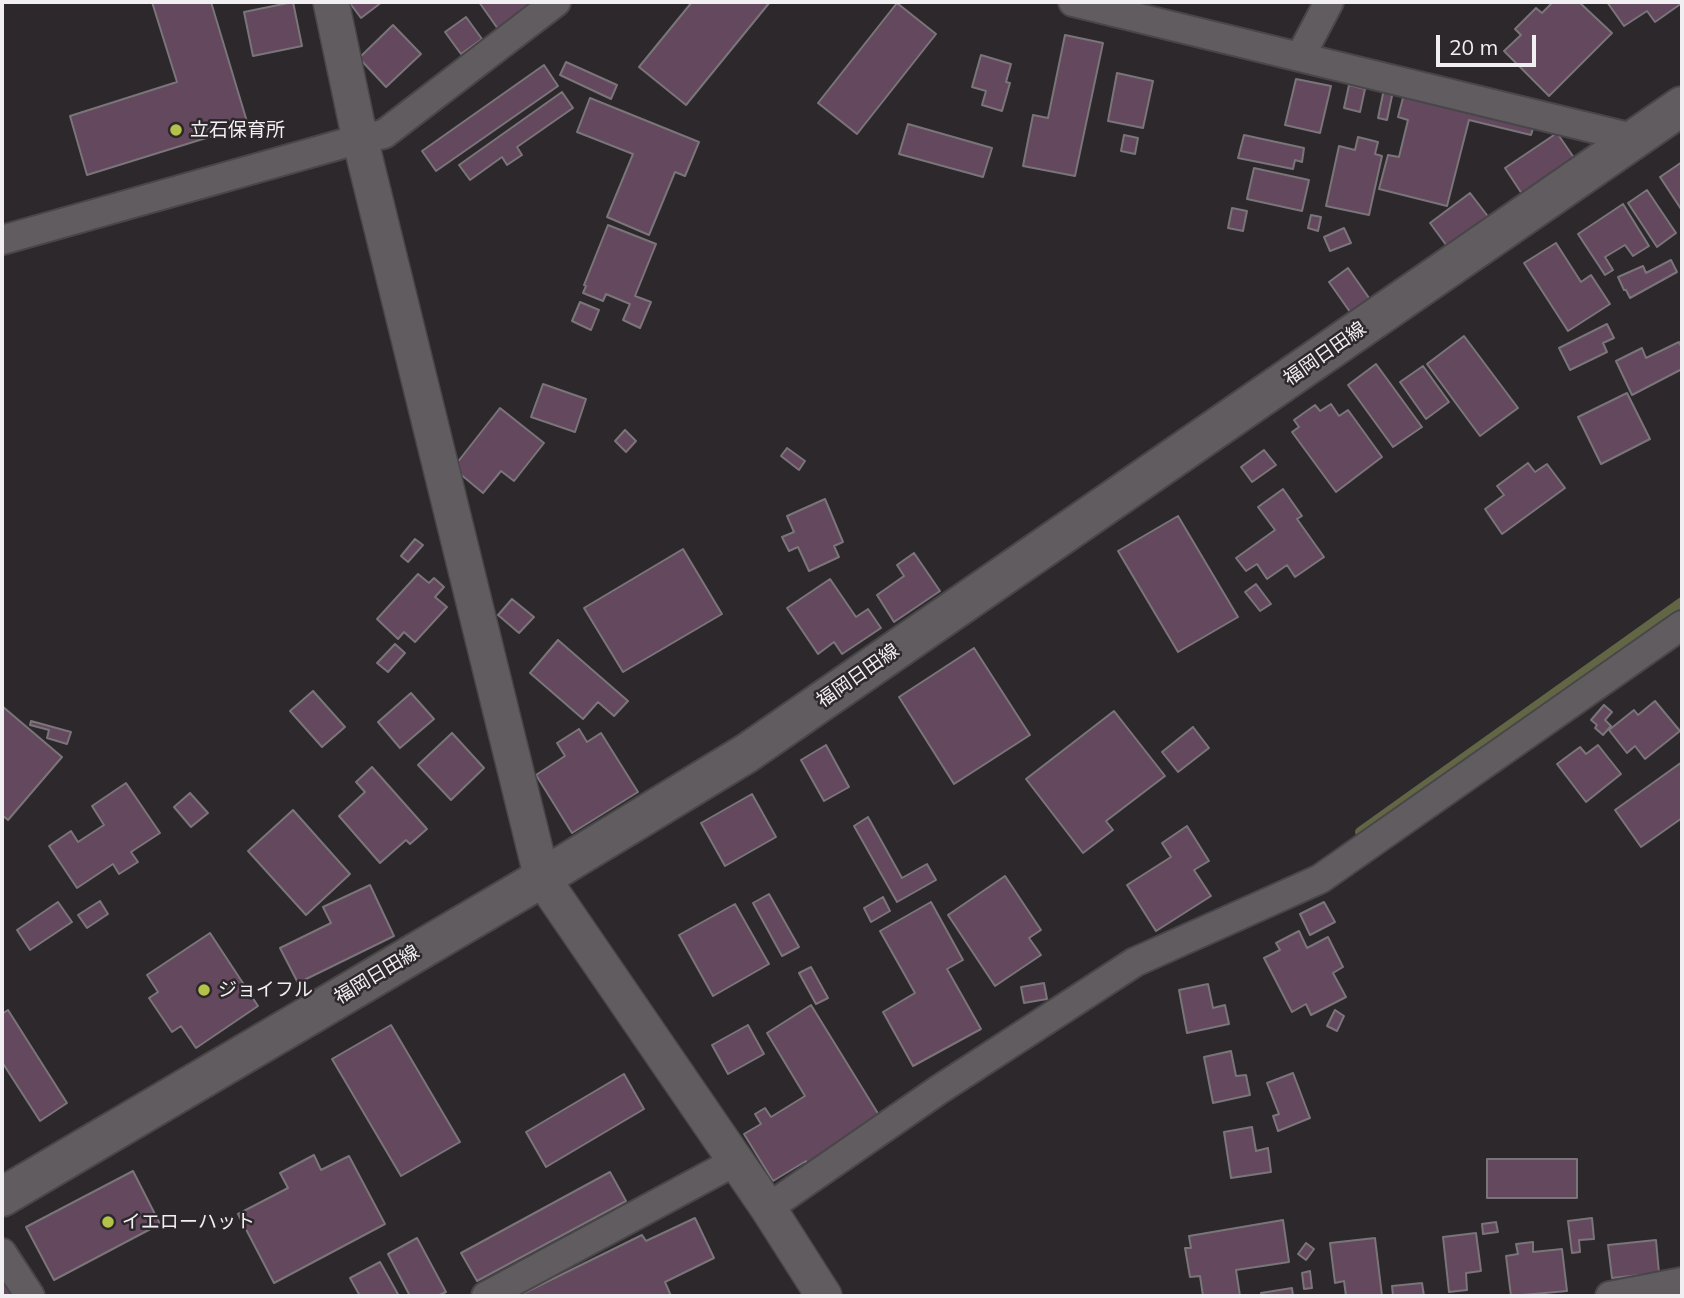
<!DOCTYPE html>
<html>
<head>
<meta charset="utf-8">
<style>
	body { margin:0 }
	#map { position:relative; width:1684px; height:1298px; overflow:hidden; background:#2c282b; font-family:Mulish,sans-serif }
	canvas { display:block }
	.frame { position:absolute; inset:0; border:4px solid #f2eff2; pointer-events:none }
	.scale { position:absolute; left:1436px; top:35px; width:100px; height:32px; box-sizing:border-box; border:4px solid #f2eff2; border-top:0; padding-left:9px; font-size:21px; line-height:24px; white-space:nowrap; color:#f2eff2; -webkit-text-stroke:5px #2c282b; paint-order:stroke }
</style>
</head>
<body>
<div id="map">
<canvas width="1684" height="1298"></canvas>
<div class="frame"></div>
<div class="scale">20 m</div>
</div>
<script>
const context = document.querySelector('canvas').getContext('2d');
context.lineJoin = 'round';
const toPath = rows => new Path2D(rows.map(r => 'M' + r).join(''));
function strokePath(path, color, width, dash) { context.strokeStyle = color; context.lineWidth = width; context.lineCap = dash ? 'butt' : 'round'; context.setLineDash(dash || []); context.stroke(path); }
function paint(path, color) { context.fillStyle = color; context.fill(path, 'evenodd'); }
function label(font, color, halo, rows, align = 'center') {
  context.font = font + ' Mulish,"Noto Sans JP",sans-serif'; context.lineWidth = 5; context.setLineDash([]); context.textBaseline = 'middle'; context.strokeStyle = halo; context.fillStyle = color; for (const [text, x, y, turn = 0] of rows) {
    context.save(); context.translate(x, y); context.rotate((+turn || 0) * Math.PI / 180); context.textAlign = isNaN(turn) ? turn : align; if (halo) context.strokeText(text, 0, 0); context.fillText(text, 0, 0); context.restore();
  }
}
strokePath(toPath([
	[1360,832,1682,602]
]), '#626645', 10);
const building = toPath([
	[152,2,211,2,248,125,87,175,70,116,177,82,152,2],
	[293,2,302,46,253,56,244,12,293,2],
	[349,2,382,2,361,18,349,2],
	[479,2,537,2,498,29,479,2],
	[692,2,770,2,686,105,639,67,692,2],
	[1553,2,1579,2,1612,33,1549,96,1504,51,1521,35,1515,29,1536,8,1542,13,1553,2],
	[1607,2,1682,2,1682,3,1655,22,1647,11,1624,26,1607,2],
	[897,3,936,34,857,134,818,103,897,3],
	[466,17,482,39,461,54,445,32,466,17],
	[393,25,421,54,386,87,359,58,393,25],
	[1065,35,1103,43,1075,176,1023,166,1033,115,1048,118,1065,35],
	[981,55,1011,64,1006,82,1010,83,1002,111,982,105,986,91,972,87,981,55],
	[566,62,617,85,611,99,560,75,566,62],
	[544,65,558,86,436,171,422,151,544,65],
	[1117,73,1153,81,1143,128,1108,121,1117,73],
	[1296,79,1331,86,1320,133,1285,125,1296,79],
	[1349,85,1365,89,1360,112,1344,108,1349,85],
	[1384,89,1393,91,1387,120,1378,118,1384,89],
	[1405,90,1535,122,1531,135,1469,120,1447,206,1379,189,1388,155,1399,157,1408,120,1398,117,1405,90],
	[562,92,573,108,517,147,522,155,507,165,502,157,470,180,459,165,562,92],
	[590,98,699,142,685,176,675,172,649,235,607,217,633,154,577,132,590,98],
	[908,124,992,148,983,177,899,154,908,124],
	[1557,133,1579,165,1526,200,1505,168,1557,133],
	[1124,135,1138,138,1135,154,1121,151,1124,135],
	[1244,135,1304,148,1302,162,1295,160,1293,169,1238,158,1244,135],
	[1358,137,1378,142,1375,154,1382,156,1369,215,1326,206,1339,146,1355,150,1358,137],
	[1682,162,1682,208,1681,209,1660,177,1682,162],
	[1254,168,1309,180,1302,211,1247,199,1254,168],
	[1647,190,1676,233,1657,247,1628,203,1647,190],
	[1470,193,1493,223,1452,253,1430,223,1470,193],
	[1623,204,1649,246,1633,256,1625,245,1605,257,1613,270,1605,275,1578,234,1623,204],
	[1232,208,1247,211,1243,231,1228,228,1232,208],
	[1311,215,1321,217,1318,231,1308,228,1311,215],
	[608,225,656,244,635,296,651,302,640,328,623,320,630,304,606,294,603,301,583,293,586,286,584,285,608,225],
	[1344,228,1351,243,1330,251,1324,237,1344,228],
	[1556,243,1581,282,1591,275,1610,304,1568,331,1524,263,1556,243],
	[1671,260,1677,272,1630,298,1626,290,1624,290,1618,277,1643,266,1646,273,1671,260],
	[1348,268,1374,305,1355,319,1329,282,1348,268],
	[580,302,599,310,591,330,572,321,580,302],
	[1607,324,1614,338,1603,343,1607,352,1570,370,1559,348,1607,324],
	[1464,336,1518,408,1480,436,1427,364,1464,336],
	[1679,342,1682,348,1682,369,1632,395,1616,361,1642,348,1646,358,1679,342],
	[1376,364,1422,427,1393,447,1348,385,1376,364],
	[1423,366,1449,402,1426,419,1400,382,1423,366],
	[543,384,586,399,575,432,531,417,543,384],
	[1627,393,1650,439,1601,464,1578,417,1627,393],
	[1331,404,1339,416,1348,410,1382,457,1336,492,1292,432,1299,427,1294,420,1315,405,1320,411,1331,404],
	[500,408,544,443,514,481,501,471,483,493,453,468,500,408],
	[625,430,636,441,626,452,615,441,625,430],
	[787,448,805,461,799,470,781,456,787,448],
	[1264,450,1276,465,1252,482,1241,467,1264,450],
	[1528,463,1535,472,1547,464,1565,488,1502,534,1485,509,1504,495,1497,486,1528,463],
	[1283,489,1302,516,1297,519,1324,557,1295,577,1287,565,1267,579,1257,564,1246,571,1236,558,1275,530,1258,507,1283,489],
	[825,499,843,542,834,546,839,557,809,571,798,547,789,551,782,537,794,532,787,516,825,499],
	[1178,516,1238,617,1178,652,1118,551,1178,516],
	[415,539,423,545,408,562,401,556,415,539],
	[683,549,722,614,623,672,584,608,683,549],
	[914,553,940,591,894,622,877,595,904,576,897,565,914,553],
	[418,574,429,583,434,578,444,587,435,597,447,607,415,642,404,632,398,639,377,619,418,574],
	[830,579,856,617,868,609,881,628,842,654,834,642,818,654,787,608,830,579],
	[1256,584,1271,604,1260,611,1245,592,1256,584],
	[512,599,534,617,519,633,498,615,512,599],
	[558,640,628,701,614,716,598,702,583,719,530,673,558,640],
	[395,644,405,653,388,672,377,663,395,644],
	[974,648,1030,735,954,784,899,697,974,648],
	[313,691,345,727,322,747,290,711,313,691],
	[411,693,434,719,400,748,378,722,411,693],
	[1655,701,1680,731,1645,759,1635,746,1627,753,1609,730,1634,710,1638,715,1655,701],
	[1604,705,1612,712,1605,720,1611,726,1603,735,1595,728,1597,725,1591,720,1604,705],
	[2,706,62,757,8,820,2,815,2,706],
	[1114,711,1165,776,1106,821,1113,830,1083,853,1026,779,1114,711],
	[31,721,71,732,67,744,47,738,49,730,30,725,31,721],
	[1193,727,1209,748,1178,772,1162,752,1193,727],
	[579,729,587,742,601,733,638,792,572,833,536,775,565,756,557,743,579,729],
	[452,733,484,768,451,800,418,765,452,733],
	[826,745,849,787,824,801,801,760,826,745],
	[1598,745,1621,774,1586,802,1557,764,1580,747,1586,754,1598,745],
	[1682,762,1682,818,1641,847,1615,810,1682,762],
	[372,767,427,829,410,844,406,840,380,863,339,816,365,792,356,782,372,767],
	[126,783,160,833,131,852,138,862,119,874,113,864,77,888,49,846,71,831,78,842,104,825,92,806,126,783],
	[190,793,208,813,191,827,174,807,190,793],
	[752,794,776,837,725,866,701,823,752,794],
	[293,810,350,874,306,915,248,851,293,810],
	[868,817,902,878,927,864,936,880,897,902,854,826,868,817],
	[1187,826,1209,861,1194,870,1211,896,1156,931,1127,885,1171,857,1162,843,1187,826],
	[1005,876,1041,930,1029,938,1041,955,995,986,948,915,1005,876],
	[370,885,394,936,298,983,280,948,331,923,323,907,370,885],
	[769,894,799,947,782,956,753,903,769,894],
	[883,897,890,911,871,922,864,908,883,897],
	[100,901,108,914,87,928,78,915,100,901],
	[58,902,72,922,30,950,17,930,58,902],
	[931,902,963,960,947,969,981,1029,913,1066,883,1012,915,993,880,931,931,902],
	[1324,902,1335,922,1310,935,1300,914,1324,902],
	[735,904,769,964,713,996,679,935,735,904],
	[1299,931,1307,948,1328,937,1343,967,1333,973,1346,997,1311,1015,1306,1004,1292,1012,1264,958,1280,950,1276,943,1299,931],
	[210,933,258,1006,196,1048,181,1026,172,1032,149,998,158,992,147,975,210,933],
	[811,967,828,998,816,1004,799,973,811,967],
	[1044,983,1047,999,1024,1003,1021,987,1044,983],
	[1208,984,1213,1008,1225,1005,1229,1024,1187,1033,1179,990,1208,984],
	[811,1005,882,1120,809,1166,806,1161,773,1181,744,1134,761,1124,755,1114,765,1108,771,1117,805,1096,767,1033,811,1005],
	[8,1010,67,1103,40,1121,2,1062,2,1014,8,1010],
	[1335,1010,1344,1016,1337,1031,1327,1026,1335,1010],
	[391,1025,460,1142,401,1176,332,1059,391,1025],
	[748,1025,764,1054,728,1074,712,1045,748,1025],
	[1231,1051,1236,1076,1246,1075,1250,1095,1213,1103,1204,1057,1231,1051],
	[1293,1073,1310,1118,1278,1131,1273,1116,1279,1114,1267,1083,1293,1073],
	[624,1074,644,1109,546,1167,526,1132,624,1074],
	[1252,1127,1256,1151,1268,1148,1271,1172,1231,1178,1224,1132,1252,1127],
	[314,1155,321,1170,349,1156,385,1224,274,1283,238,1214,288,1188,280,1173,314,1155],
	[1487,1159,1577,1159,1577,1198,1487,1198,1487,1159],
	[133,1171,160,1224,54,1280,26,1227,133,1171],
	[610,1172,626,1201,477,1281,461,1253,610,1172],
	[695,1218,714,1258,665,1282,671,1296,518,1296,642,1235,646,1241,695,1218],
	[1592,1218,1594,1239,1579,1240,1580,1252,1572,1253,1568,1221,1592,1218],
	[1283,1220,1289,1262,1236,1270,1240,1296,1203,1296,1200,1276,1190,1277,1185,1248,1191,1248,1189,1236,1283,1220],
	[1496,1222,1498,1232,1483,1234,1482,1224,1496,1222],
	[1476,1233,1481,1271,1466,1273,1467,1290,1449,1292,1443,1237,1476,1233],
	[417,1238,446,1292,437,1296,410,1296,388,1254,417,1238],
	[1375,1238,1382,1296,1346,1296,1344,1281,1335,1283,1330,1243,1375,1238],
	[1656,1240,1659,1273,1612,1278,1608,1245,1656,1240],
	[1533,1242,1533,1252,1562,1249,1567,1291,1511,1296,1506,1256,1518,1254,1516,1244,1533,1242],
	[1306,1243,1314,1249,1306,1260,1298,1254,1306,1243],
	[380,1262,399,1296,360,1296,350,1278,380,1262],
	[2,1271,16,1296,2,1296,2,1271],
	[1310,1271,1312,1288,1304,1289,1302,1273,1310,1271],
	[1422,1283,1424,1296,1393,1296,1392,1286,1422,1283],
	[1292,1288,1293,1296,1262,1296,1261,1293,1292,1288]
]);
paint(building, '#63485e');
strokePath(building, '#797579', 2);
const minor = toPath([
	[1073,2,1637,139],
	[1300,57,1329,2],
	[2,240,360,139,384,134,556,2],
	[768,1208,940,1089,1135,962,1320,879,1682,625],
	[2,1253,30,1296],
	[486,1296,736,1161],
	[1610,1296,1682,1282]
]);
const tertiary = toPath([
	[331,2,360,139,542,878,768,1208,824,1296]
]);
const secondary = toPath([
	[2,1197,542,878,747,753,1682,106]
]);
strokePath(minor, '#494649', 32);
strokePath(tertiary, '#494649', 38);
strokePath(secondary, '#494649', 42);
strokePath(minor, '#615c60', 28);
strokePath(tertiary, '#615c60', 35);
strokePath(secondary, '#615c60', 38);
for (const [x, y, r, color] of [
	[176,130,7,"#b5c249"],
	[204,990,7,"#b5c249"],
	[108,1222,7,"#b5c249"]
]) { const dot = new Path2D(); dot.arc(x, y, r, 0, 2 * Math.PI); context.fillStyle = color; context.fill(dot); strokePath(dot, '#2c282b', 2.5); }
label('19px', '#f2eff2', '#2c282b', [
	["立石保育所",190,130],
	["ジョイフル",218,990],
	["イエローハット",122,1222]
], 'left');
label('19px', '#f2eff2', '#2c282b', [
	["福岡日田線",1325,354,-35],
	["福岡日田線",858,676,-35],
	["福岡日田線",377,975,-31]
]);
</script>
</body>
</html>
